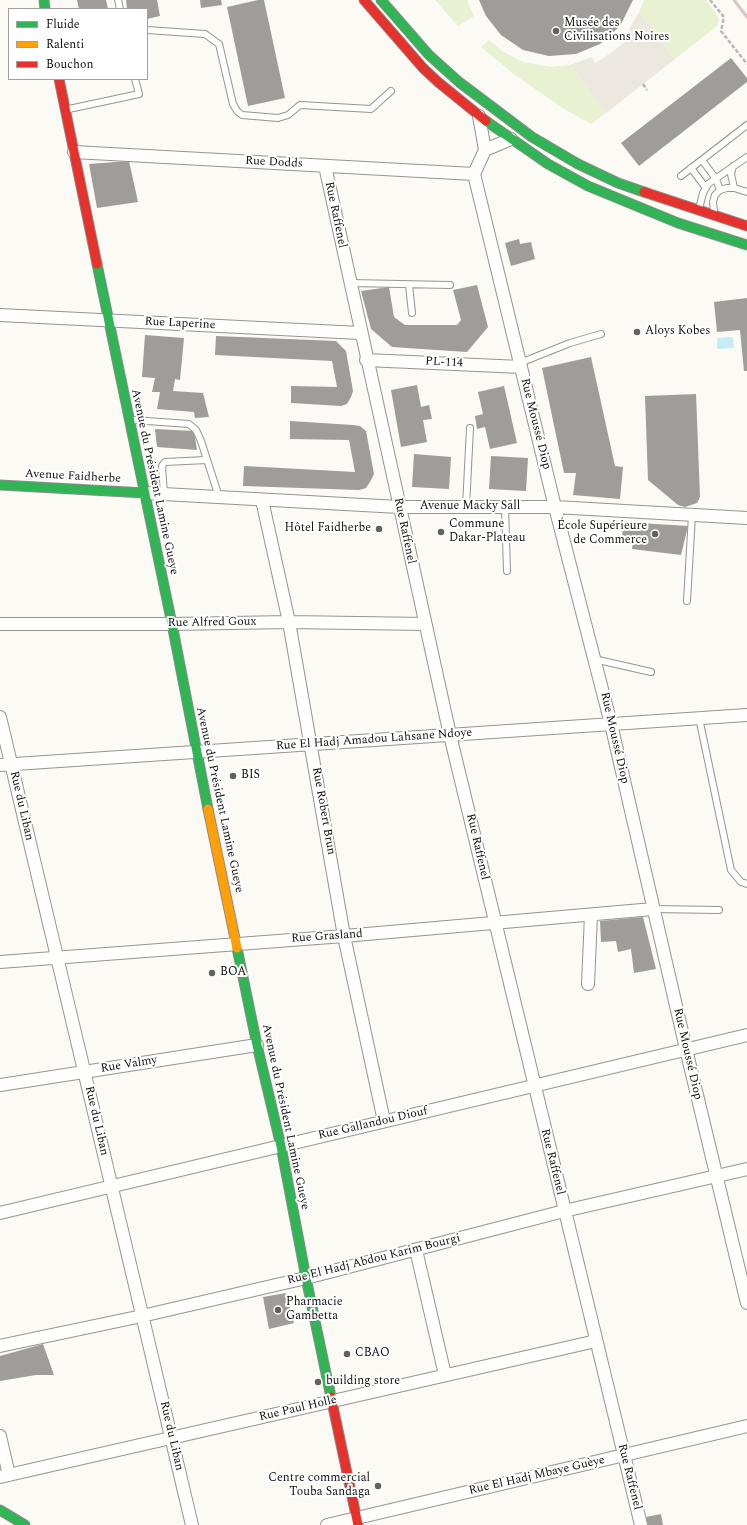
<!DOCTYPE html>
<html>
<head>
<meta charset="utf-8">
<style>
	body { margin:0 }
	#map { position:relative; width:747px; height:1525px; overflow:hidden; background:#fcfaf4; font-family:Spectral,serif }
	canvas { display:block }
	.legend { position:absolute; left:8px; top:8px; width:140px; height:72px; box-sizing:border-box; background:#fff; border:1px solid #9f9f9f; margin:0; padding:5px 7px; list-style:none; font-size:12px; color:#0e0e0e }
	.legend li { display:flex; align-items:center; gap:8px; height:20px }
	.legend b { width:20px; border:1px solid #9f9f9f }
</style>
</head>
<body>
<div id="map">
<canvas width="747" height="1525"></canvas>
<ul class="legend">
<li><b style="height:5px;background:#30b455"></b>Fluide</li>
<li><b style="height:5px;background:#ff9f0a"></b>Ralenti</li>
<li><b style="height:5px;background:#e5322d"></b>Bouchon</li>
</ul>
</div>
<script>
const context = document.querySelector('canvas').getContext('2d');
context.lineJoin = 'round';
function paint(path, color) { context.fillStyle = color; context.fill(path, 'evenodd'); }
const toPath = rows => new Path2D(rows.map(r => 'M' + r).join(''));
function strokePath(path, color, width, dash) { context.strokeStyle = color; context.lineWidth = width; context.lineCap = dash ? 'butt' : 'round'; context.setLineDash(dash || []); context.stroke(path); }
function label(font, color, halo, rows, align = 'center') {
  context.font = font + ' Spectral,serif'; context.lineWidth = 4; context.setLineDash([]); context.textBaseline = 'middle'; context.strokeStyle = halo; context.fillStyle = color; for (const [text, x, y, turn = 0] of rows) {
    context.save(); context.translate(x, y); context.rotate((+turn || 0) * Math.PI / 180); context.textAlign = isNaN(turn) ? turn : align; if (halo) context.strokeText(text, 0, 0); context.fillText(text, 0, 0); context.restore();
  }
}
paint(toPath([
	[435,0,467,0,474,16,458,26],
	[644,0,706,0,719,18,717,26,675,59,639,12],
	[489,40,502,51,523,62,551,67,570,65,606,113,591,124,564,109,515,75,481,47]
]), '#e8f2d2');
paint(toPath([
	[639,12,675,59,606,113,570,65,592,57,595,63,605,57,624,43,633,33,629,29]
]), '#ece8df');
paint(toPath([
	[733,337,734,348,717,349,717,338]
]), '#c8ebf8');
paint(toPath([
	[77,0,106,0,108,9,79,9],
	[126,0,157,0,160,16,147,19,147,9,127,9],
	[200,0,221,0,222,5,201,8],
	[258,0,264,0,285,98,248,106,227,7],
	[479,0,633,0,620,26,600,44,576,54,549,56,523,50,501,35,486,16],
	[731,58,747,78,747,82,639,166,621,143],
	[129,161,138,202,97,208,89,164],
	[519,239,520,244,531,242,535,259,511,266,505,243],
	[477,285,488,327,467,352,392,347,371,329,361,291,389,287,394,317,405,325,457,325,461,320,453,290],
	[747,298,747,371,744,371,740,330,717,332,714,302],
	[145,335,184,338,180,380,175,379,173,391,203,393,209,417,195,418,194,412,157,409,160,392,152,392,155,378,142,377],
	[216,336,336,341,346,351,353,391,351,397,347,404,341,406,291,403,291,386,337,387,332,361,215,355],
	[591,357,615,466,623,467,620,499,573,495,576,473,564,473,542,368],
	[417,385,421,407,429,405,432,419,423,420,427,442,401,447,391,390],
	[504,386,517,443,490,449,485,427,477,429,475,416,483,414,478,392],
	[696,394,700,497,697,503,685,507,678,505,648,480,645,396],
	[290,421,353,425,360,426,366,431,374,474,370,482,366,488,359,490,243,486,244,466,355,472,349,440,290,439],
	[155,429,194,431,197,450,157,447],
	[414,454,451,457,449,489,412,487],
	[491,456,528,458,526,491,489,489],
	[623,522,688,526,681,555,632,549,633,543,622,541],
	[643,917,656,969,634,973,631,949,618,952,616,941,601,942,600,921],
	[286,1293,294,1323,269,1329,263,1297],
	[43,1344,54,1375,36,1375,0,1381,0,1356],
	[661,1514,663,1525,648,1525,646,1517]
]), '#9f9c99');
const lane = toPath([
	[118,0,120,9],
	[147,30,205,34,219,44,233,104,237,111,242,115,278,118,288,115,300,105,371,109,391,91],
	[69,109,139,94,135,79],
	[702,160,716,179,720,190],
	[733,166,731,174,734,188],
	[691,168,706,188],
	[681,176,747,125],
	[699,209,703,193,708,184,747,157],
	[714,212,713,202,715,195,720,190,727,188,734,188,747,192],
	[350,283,450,285],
	[409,285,412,313],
	[520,363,570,343,601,334],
	[133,420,189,424,196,430,201,441,219,497],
	[164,494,162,466,165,462,207,460],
	[466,507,470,428],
	[505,507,507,571],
	[687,601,692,515],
	[594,659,651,672],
	[699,718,731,870,741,882,747,884],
	[653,909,719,910]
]);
const street = toPath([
	[485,150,511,139],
	[74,152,474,174],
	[325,166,450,735,641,1525],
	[474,174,555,507,611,724,686,1049,747,1303],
	[474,174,485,150,479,116],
	[0,315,360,333],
	[366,360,521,367],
	[145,493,399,507,555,507,747,518],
	[262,500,289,622,344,936,384,1121],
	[0,624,172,624,289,622,425,624],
	[0,717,192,1525],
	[0,765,747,715],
	[0,962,344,936,653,909],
	[588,984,591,915],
	[0,1085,257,1045],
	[0,1213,747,1035],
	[416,1250,445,1375],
	[0,1346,142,1316,306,1278,564,1211,747,1169],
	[0,1436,9,1475],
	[0,1477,596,1341],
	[327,1525,747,1426]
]);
const fast = toPath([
	[44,0,45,9],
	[381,0,429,55,459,82,532,137,578,164,618,183,644,192],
	[486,121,548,164,588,186,678,223,747,245],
	[97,264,172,624,208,809],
	[0,485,145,493],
	[237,948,257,1045,281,1146,306,1278,331,1397],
	[0,1510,25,1525]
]);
const slow = toPath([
	[208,809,237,948]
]);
const jam = toPath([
	[364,0,423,68,438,82,486,121],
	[59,79,97,264],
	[644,192,747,226],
	[331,1397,358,1525]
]);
strokePath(lane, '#959492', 8);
strokePath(street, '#959492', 14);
strokePath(fast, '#8c8b88', 11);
strokePath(slow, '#8c8b88', 11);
strokePath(jam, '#8c8b88', 11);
strokePath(toPath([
	[710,0,724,17,721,31,747,64],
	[643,84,647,90]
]), '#b8b8b7', 2.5, [4, 2]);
strokePath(lane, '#fffefd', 6);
strokePath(street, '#fffefd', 12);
strokePath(fast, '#30b455', 9);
strokePath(slow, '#ff9f0a', 9);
strokePath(jam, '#e5322d', 9);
strokePath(toPath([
	[734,0,747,17]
]), '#d9c4c7', 3);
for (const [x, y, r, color] of [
	[556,31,4,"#61615e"],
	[637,332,4,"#61615e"],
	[379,529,4,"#61615e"],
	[441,532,4,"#61615e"],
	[655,534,4,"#61615e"],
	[233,776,4,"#61615e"],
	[212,973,4,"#61615e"],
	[278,1310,4,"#61615e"],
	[347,1354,4,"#61615e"],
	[318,1382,4,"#61615e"],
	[378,1486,4,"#61615e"]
]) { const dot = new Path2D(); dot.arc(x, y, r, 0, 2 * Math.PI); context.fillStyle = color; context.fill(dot); strokePath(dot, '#fff', 1.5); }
label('12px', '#0e0e0e', '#fff', [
	["Musée des",564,24],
	["Civilisations Noires",564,38],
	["Aloys Kobes",645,332],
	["Commune",449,525],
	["Dakar-Plateau",449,539],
	["École Supérieure",647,527,"right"],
	["de Commerce",647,541,"right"],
	["Hôtel Faidherbe",371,529,"right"],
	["BIS",241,776],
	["BOA",220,973],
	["Pharmacie",286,1303],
	["Gambetta",286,1317],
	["CBAO",355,1354],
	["building store",326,1382],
	["Centre commercial",370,1479,"right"],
	["Touba Sandaga",370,1493,"right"]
], 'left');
label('12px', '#0e0e0e', '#fff', [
	["Rue Dodds",274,163,3],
	["Rue Raffenel",335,215,78],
	["Rue Laperine",180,324,3],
	["PL-114",444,363,3],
	["Rue Moussé Diop",535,424,76],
	["Avenue Faidherbe",73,477,3],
	["Avenue du Président Lamine Gueye",154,482,78],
	["Avenue Macky Sall",470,507],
	["Rue Raffenel",404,531,78],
	["Rue Alfred Goux",212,623,-1],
	["Rue Moussé Diop",614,738,77],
	["Rue El Hadj Amadou Lahsane Ndoye",374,740,-4],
	["Avenue du Président Lamine Gueye",219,800,78],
	["Rue du Liban",21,806,77],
	["Rue Robert Brun",323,811,80],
	["Rue Raffenel",477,847,77],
	["Rue Grasland",327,937,-4],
	["Rue Moussé Diop",687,1054,77],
	["Rue Valmy",129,1065,-9],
	["Avenue du Président Lamine Gueye",285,1117,78],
	["Rue du Liban",96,1121,77],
	["Rue Gallandou Diouf",373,1124,-13],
	["Rue Raffenel",552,1162,76],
	["Rue El Hadj Abdou Karim Bourgi",374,1260,-14],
	["Rue Paul Holle",298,1409,-13],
	["Rue du Liban",171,1436,77],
	["Rue El Hadj Mbaye Guèye",537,1476,-13],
	["Rue Raffenel",629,1477,76]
]);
</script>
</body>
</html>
